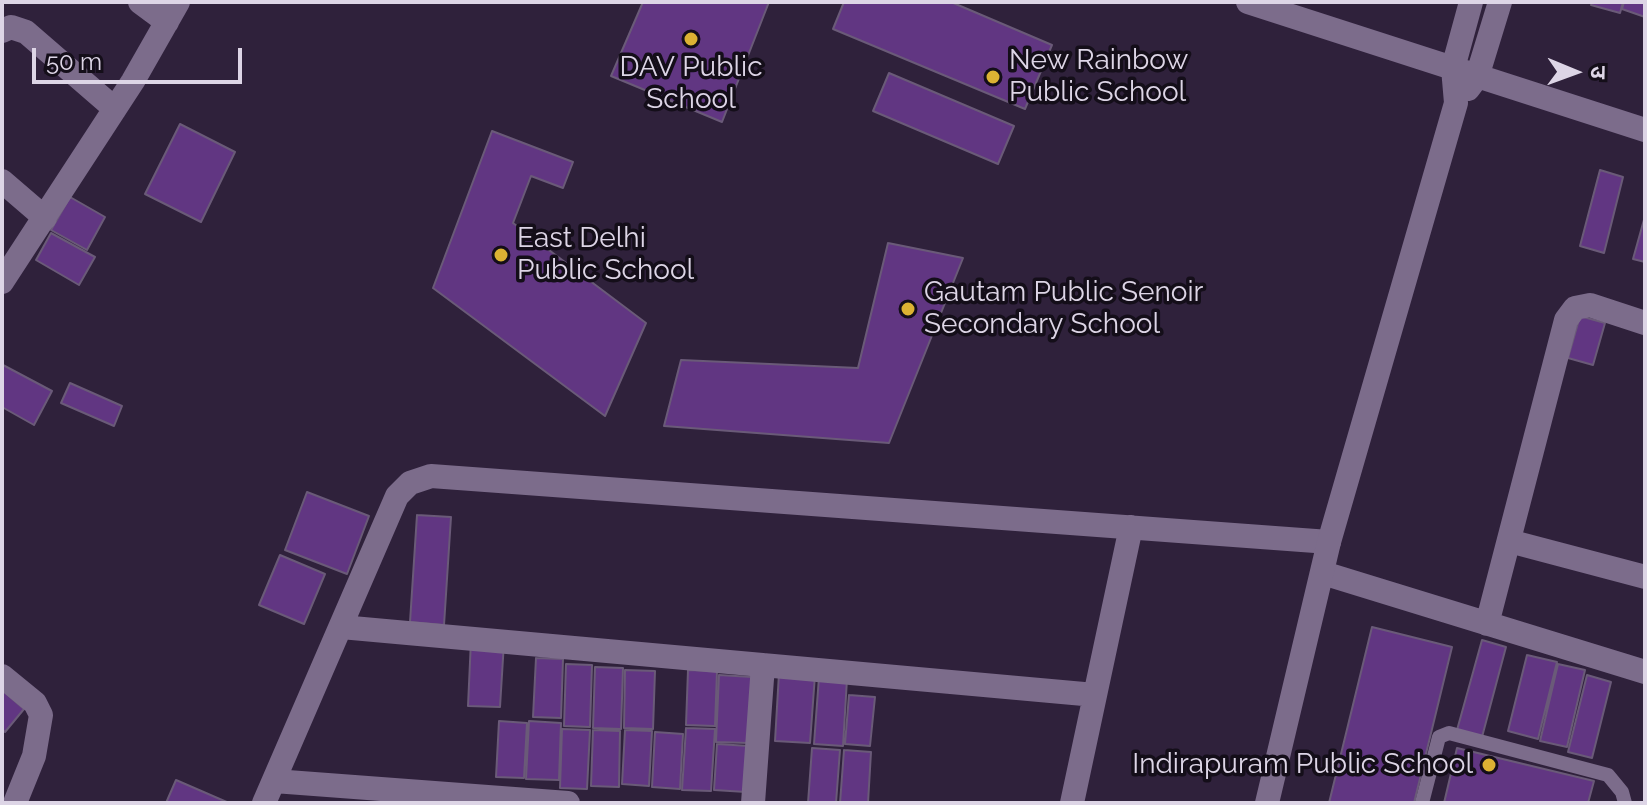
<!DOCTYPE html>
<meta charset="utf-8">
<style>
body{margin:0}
#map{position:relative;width:1647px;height:805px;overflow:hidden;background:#2f213b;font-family:Raleway,"Noto Sans Devanagari",sans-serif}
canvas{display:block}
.frame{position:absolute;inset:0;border:4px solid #ddd5e6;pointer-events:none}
.north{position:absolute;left:1535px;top:32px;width:80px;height:80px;-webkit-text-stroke:6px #140e19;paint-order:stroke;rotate:91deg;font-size:22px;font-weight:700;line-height:32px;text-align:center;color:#ddd5e6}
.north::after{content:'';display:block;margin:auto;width:28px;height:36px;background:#ddd5e6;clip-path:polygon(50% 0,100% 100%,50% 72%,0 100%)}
.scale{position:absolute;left:32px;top:48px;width:210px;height:36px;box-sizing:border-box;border:4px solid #ddd5e6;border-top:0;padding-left:10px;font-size:24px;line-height:28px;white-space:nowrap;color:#ddd5e6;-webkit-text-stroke:6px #140e19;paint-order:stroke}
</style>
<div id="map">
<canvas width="1647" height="805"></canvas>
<div class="frame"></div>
<div class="north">उ</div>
<div class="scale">50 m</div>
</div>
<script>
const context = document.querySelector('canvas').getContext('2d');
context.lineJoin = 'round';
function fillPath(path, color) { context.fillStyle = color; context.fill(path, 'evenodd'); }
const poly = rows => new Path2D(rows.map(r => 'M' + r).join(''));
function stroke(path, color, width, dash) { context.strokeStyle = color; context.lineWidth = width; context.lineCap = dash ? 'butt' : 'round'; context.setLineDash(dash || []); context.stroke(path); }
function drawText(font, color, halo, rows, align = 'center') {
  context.font = font + ' Raleway,sans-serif'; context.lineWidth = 7; context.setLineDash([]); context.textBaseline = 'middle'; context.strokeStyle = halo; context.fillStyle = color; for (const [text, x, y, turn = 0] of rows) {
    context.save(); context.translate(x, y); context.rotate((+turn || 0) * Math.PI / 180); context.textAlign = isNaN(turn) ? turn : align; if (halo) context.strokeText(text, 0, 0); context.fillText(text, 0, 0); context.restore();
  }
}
const building = poly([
 [643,2,769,2,722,122,611,76,643,2],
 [844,2,951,2,1052,45,1025,109,833,29,844,2],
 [1592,2,1623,2,1620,13,1591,5,1592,2],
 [1624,2,1645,2,1645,17,1622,9,1624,2],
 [889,73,1014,126,998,164,873,111,889,73],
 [180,124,235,152,201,222,145,194,180,124],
 [492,131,573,162,563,188,531,176,513,223,646,323,605,416,433,288,492,131],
 [1600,170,1623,177,1604,253,1580,246,1600,170],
 [70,197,105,217,87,250,51,230,70,197],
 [1645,216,1645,262,1633,259,1645,216],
 [51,233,95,257,79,285,36,260,51,233],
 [888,243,963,258,889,443,664,426,681,360,858,368,888,243],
 [1580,316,1605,323,1593,365,1568,358,1580,316],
 [3,365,52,391,34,425,2,407,3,365],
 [70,383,122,406,114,426,61,403,70,383],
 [307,492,369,516,347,574,285,550,307,492],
 [417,515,451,517,444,625,410,622,417,515],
 [280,555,325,574,304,624,259,605,280,555],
 [1372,627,1452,647,1414,803,1329,803,1372,627],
 [471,640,504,642,500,707,468,706,471,640],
 [1482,640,1506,647,1482,737,1457,730,1482,640],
 [1527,655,1557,662,1538,739,1508,731,1527,655],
 [536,658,563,659,561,718,533,717,536,658],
 [566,664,592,665,590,727,564,726,566,664],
 [1558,664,1585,670,1567,747,1540,741,1558,664],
 [595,667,623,668,621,729,593,728,595,667],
 [625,670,655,671,653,729,624,728,625,670],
 [688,670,717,671,715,726,686,725,688,670],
 [779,673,815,675,810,743,775,741,779,673],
 [719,675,752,677,749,743,716,742,719,675],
 [1587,675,1611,682,1592,758,1568,752,1587,675],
 [819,677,847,679,843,746,814,744,819,677],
 [2,690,24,709,5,732,2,729,2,690],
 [849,695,875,697,870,746,845,744,849,695],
 [499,721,527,723,524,778,496,777,499,721],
 [529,721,561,723,559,780,526,779,529,721],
 [686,728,715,729,711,791,682,790,686,728],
 [562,729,590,730,587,789,560,788,562,729],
 [593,730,620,731,619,787,591,786,593,730],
 [625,730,652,731,649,786,622,784,625,730],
 [655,732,683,734,680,789,652,787,655,732],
 [717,744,749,746,746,792,714,790,717,744],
 [812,748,840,750,836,803,808,803,812,748],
 [1457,748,1594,781,1588,803,1444,803,1457,748],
 [844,750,871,752,868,803,840,803,844,750],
 [176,780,229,803,166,803,176,780]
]);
const service = poly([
 [1422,803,1439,737,1449,733,1608,775,1622,792,1625,803]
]);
const minor = poly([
 [140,2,167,22],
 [2,31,11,27,26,32,115,109],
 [2,181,45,218],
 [2,282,133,81,178,2],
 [1509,541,1645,577],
 [1323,573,1645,672],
 [1487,624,1566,320,1575,308,1590,305,1645,323],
 [341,627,1095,695],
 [2,676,35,703,41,715,34,756,15,803],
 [274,781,568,803],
 [264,803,397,496,410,483,431,476,1329,542],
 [753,803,763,665],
 [1072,803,1131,527]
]);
const tertiary = poly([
 [1248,2,1645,130],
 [1468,89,1477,77,1500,2],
 [1267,803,1329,542,1456,103,1453,68,1471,2]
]);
const markers = [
 [691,39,8,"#dcb233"],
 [993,77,8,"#dcb233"],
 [501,255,8,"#dcb233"],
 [908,309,8,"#dcb233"],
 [1489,765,8,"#dcb233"]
];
const poiNames = [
 ["New Rainbow",1009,61],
 ["Public School",1009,93],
 ["DAV Public",691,68,"center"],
 ["School",691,100,"center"],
 ["East Delhi",517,239],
 ["Public School",517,271],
 ["Gautam Public Senoir",924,293],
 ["Secondary School",924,325],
 ["Indirapuram Public School",1473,765,"right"]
];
fillPath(building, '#613682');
stroke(building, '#6a5a78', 2);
stroke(service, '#7c6c8b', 14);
stroke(minor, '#7c6c8b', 24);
stroke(tertiary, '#7c6c8b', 24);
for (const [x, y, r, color] of markers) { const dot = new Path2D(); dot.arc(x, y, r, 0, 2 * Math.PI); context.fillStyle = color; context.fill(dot); stroke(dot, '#140e19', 3); }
drawText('28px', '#ddd5e6', '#140e19', poiNames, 'left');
</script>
